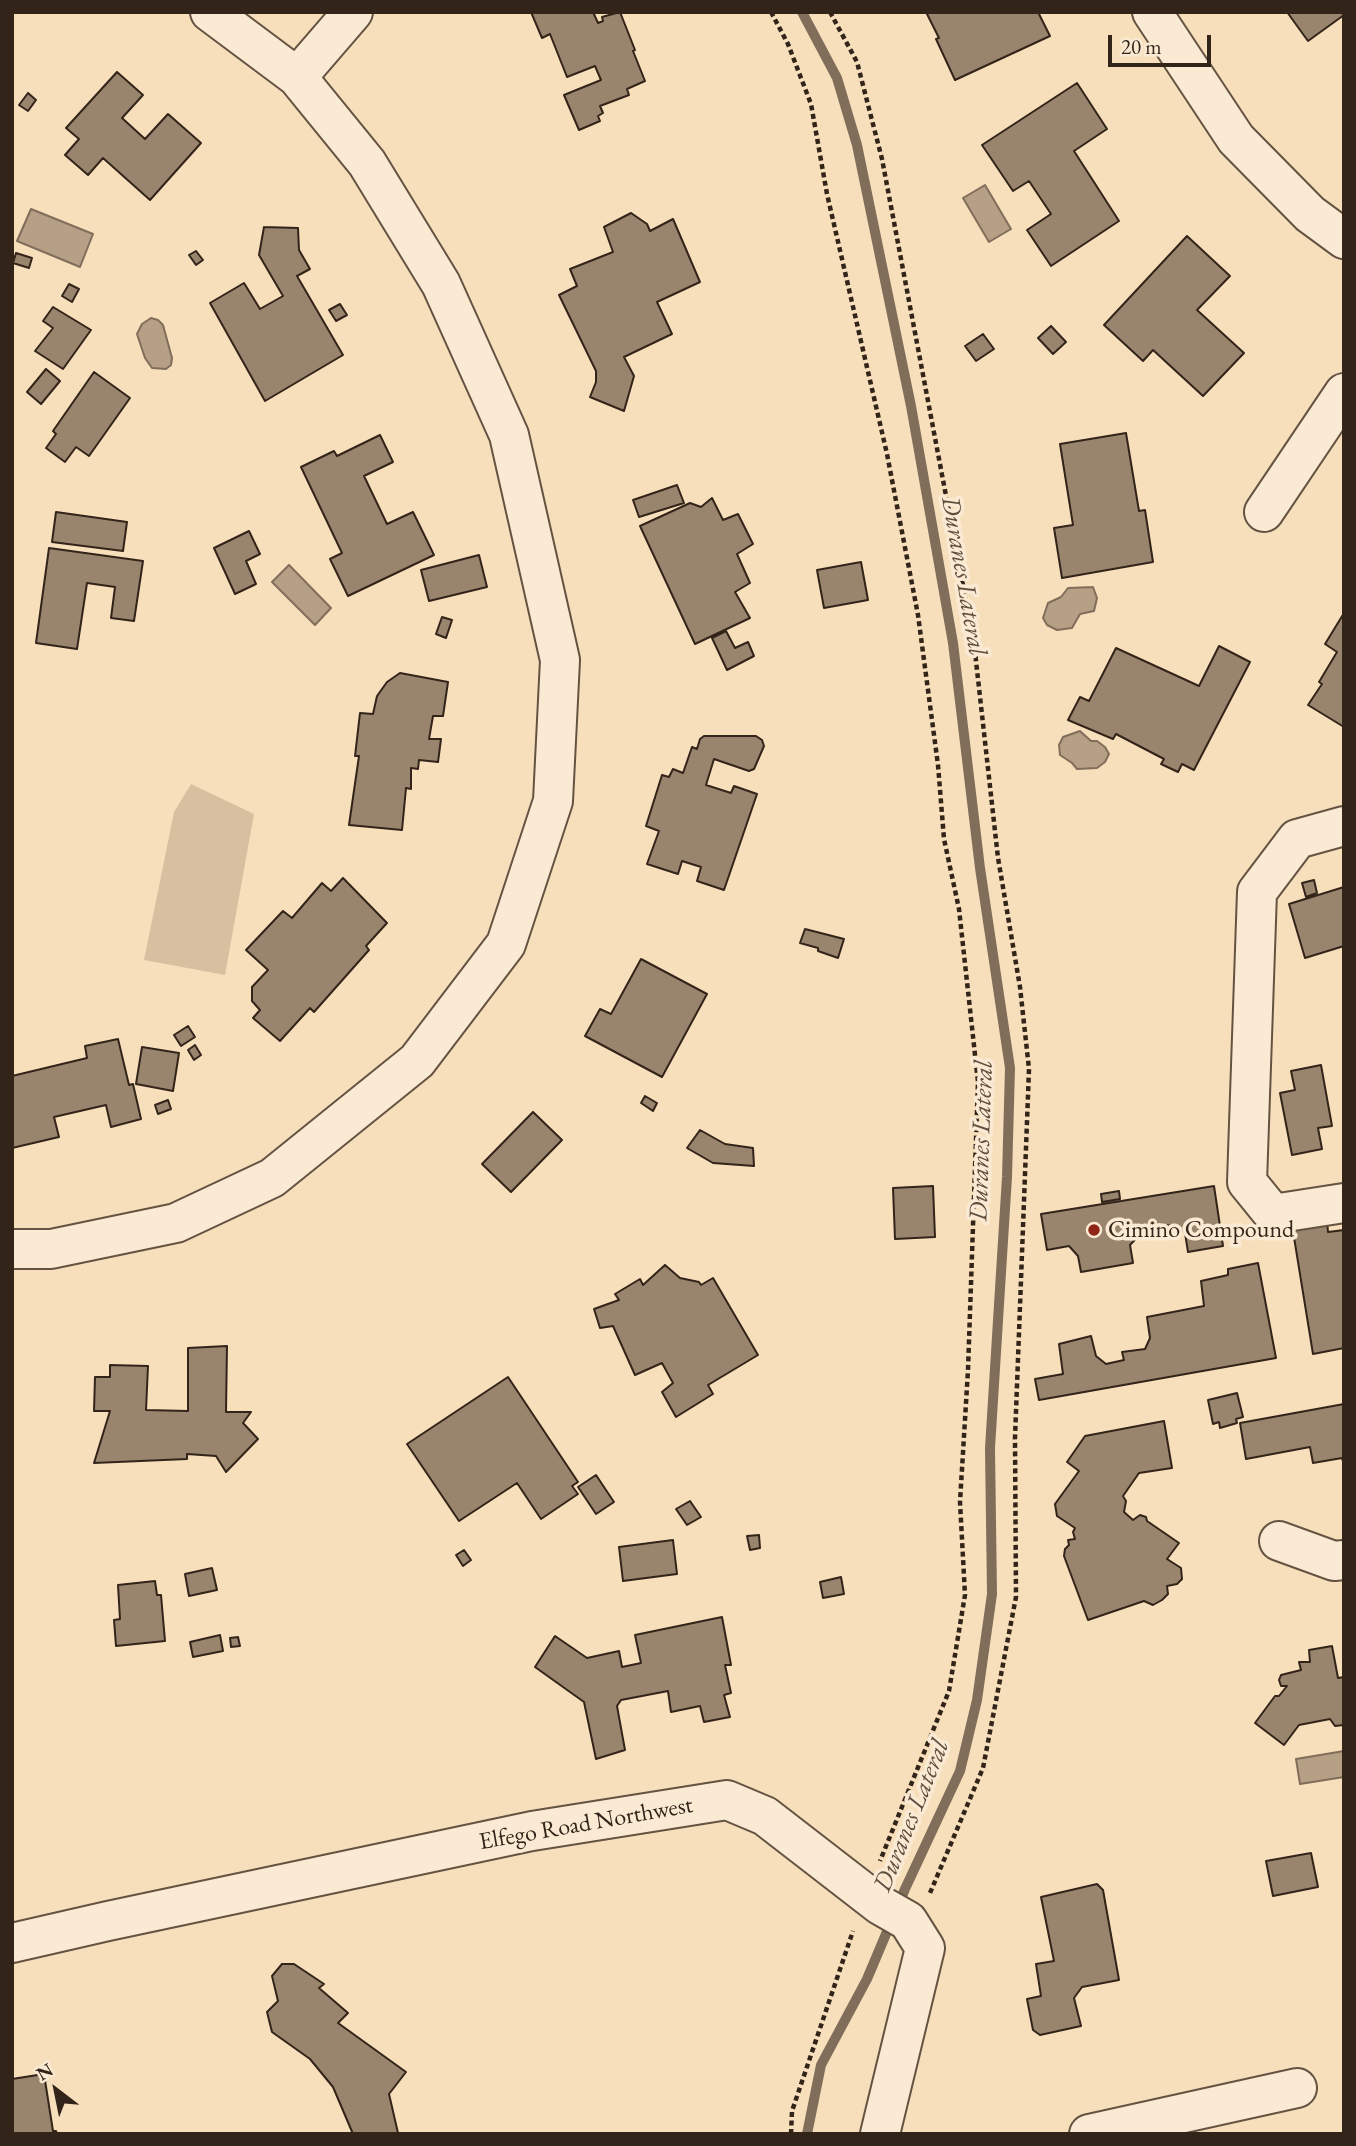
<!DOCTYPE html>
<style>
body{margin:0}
#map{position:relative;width:1356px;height:2146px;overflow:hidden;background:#f8dfbc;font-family:"EB Garamond",serif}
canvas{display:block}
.frame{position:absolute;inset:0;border:14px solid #332419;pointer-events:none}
.north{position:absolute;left:21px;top:2055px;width:70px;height:70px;-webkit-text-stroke:5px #faead3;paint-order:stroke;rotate:328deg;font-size:19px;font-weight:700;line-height:28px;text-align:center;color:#332419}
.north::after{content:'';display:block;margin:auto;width:24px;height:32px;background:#332419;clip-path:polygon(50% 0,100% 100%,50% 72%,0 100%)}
.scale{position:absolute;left:1108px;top:35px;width:103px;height:32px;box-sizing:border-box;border:4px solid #332419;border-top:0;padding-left:9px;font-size:21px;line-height:24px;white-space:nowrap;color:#332419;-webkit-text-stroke:5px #faead3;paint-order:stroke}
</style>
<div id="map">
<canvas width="1356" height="2146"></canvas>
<div class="frame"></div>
<div class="north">N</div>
<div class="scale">20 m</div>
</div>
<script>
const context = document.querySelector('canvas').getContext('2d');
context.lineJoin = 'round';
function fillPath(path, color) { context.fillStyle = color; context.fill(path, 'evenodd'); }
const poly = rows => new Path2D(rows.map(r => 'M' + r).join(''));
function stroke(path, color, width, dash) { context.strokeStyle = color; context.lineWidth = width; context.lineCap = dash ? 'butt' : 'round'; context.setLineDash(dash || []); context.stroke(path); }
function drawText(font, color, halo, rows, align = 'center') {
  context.font = font + ' "EB Garamond",serif'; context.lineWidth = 7; context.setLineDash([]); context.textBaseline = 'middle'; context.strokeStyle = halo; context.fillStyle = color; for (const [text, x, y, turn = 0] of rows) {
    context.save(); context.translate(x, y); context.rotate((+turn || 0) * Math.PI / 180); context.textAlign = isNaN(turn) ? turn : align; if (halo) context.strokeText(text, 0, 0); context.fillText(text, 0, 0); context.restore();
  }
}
const green = poly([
 [191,784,254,814,225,975,144,960,174,812]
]);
const water = poly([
 [985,185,1011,229,989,242,963,198,985,185],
 [31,209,93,234,80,267,17,241,31,209],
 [151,318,158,320,163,325,172,358,171,365,166,369,152,368,145,358,137,334,142,324,151,318],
 [289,565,331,608,315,625,272,582,289,565],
 [1093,587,1097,598,1094,611,1080,614,1072,628,1057,630,1047,625,1043,618,1048,603,1061,597,1068,588,1093,587],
 [1080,731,1091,741,1097,741,1105,747,1109,754,1105,762,1097,768,1077,769,1072,763,1060,755,1059,745,1063,737,1080,731],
 [1344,1751,1344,1777,1300,1784,1296,1759,1344,1751]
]);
const stream = poly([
 [802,12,837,78,857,145,911,406,953,643,980,868,1010,1068,1007,1177,990,1448,992,1594,977,1700,960,1771,905,1889,867,1979,821,2065,807,2134]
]);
const building = poly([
 [531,12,593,12,598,23,603,21,602,17,620,12,635,50,633,51,645,81,627,89,629,95,600,106,603,113,598,116,600,121,579,130,564,95,601,80,595,66,567,77,550,34,542,38,531,12],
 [926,12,1038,12,1050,36,955,80,936,39,939,38,926,12],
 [1287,12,1344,12,1344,15,1308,41,1287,12],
 [117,72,143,95,122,118,145,139,168,114,201,143,150,200,103,158,88,175,65,155,79,139,66,128,117,72],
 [1077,83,1107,129,1074,151,1119,221,1051,266,1027,230,1051,214,1029,181,1013,191,982,145,1077,83],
 [28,93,36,100,28,111,19,105,28,93],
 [631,213,647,224,650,231,673,219,700,282,657,302,672,334,624,357,634,376,624,411,590,397,596,382,596,371,559,295,577,286,570,269,613,252,604,227,631,213],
 [264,227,298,228,299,250,310,269,297,276,343,355,265,401,210,303,244,283,260,309,283,296,259,255,264,227],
 [1187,236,1230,276,1197,310,1244,353,1203,396,1153,350,1143,361,1104,325,1187,236],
 [196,251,203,260,196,265,189,255,196,251],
 [16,253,32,258,29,268,13,263,16,253],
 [69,284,79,289,72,302,62,296,69,284],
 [340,304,347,315,336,321,329,310,340,304],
 [53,307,91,330,63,369,35,351,53,328,43,321,53,307],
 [1051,326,1066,342,1053,354,1038,338,1051,326],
 [983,334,994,349,976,361,965,346,983,334],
 [46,369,60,381,41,404,27,392,46,369],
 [94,372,130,398,89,456,76,447,65,462,46,448,56,434,53,431,94,372],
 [1126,433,1139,511,1145,510,1153,562,1062,578,1054,528,1073,525,1060,444,1126,433],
 [380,435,393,462,364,476,387,524,413,512,434,555,348,596,330,559,342,553,301,467,334,451,337,456,380,435],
 [677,485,684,503,639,517,633,500,677,485],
 [712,498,723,520,738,514,753,544,737,554,750,583,735,592,750,618,695,644,640,526,690,503,701,507,712,498],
 [56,512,127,522,123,551,52,542,56,512],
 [249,531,260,554,246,561,256,584,235,594,214,548,249,531],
 [49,548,143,561,134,621,111,618,115,587,87,583,77,649,36,643,49,548],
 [479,555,487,587,429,601,421,570,479,555],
 [861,562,868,600,824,608,817,570,861,562],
 [1344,613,1344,727,1308,705,1322,684,1319,682,1337,652,1325,644,1344,613],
 [442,617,452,620,446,638,436,634,442,617],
 [726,631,735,648,748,642,754,656,727,670,712,638,726,631],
 [1219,646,1250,662,1194,770,1182,764,1178,772,1161,764,1164,759,1116,734,1113,739,1068,720,1080,697,1089,701,1116,648,1199,686,1219,646],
 [400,673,448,682,443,716,433,716,429,739,441,739,438,762,419,760,418,769,411,768,411,789,406,788,402,830,349,825,359,756,355,756,360,713,373,714,377,696,387,682,400,673],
 [704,736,756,736,762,740,764,746,754,769,749,771,714,759,706,785,731,793,734,786,757,794,724,890,697,881,701,867,682,861,678,874,647,864,659,831,646,826,662,775,669,777,673,769,683,773,692,747,697,749,700,739,704,736],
 [343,878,387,923,366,946,369,950,314,1012,310,1008,280,1041,253,1018,260,1010,252,1001,252,987,268,970,246,950,283,911,292,918,322,883,331,891,343,878],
 [1314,880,1317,893,1306,897,1302,883,1314,880],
 [1344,887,1344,946,1305,958,1289,904,1344,887],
 [805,929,844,939,838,958,818,951,818,948,800,943,805,929],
 [641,959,707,994,662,1077,585,1036,600,1009,611,1014,641,959],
 [188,1026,195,1037,181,1046,174,1035,188,1026],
 [118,1039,129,1085,133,1084,141,1119,111,1127,106,1105,54,1117,59,1137,12,1148,12,1076,87,1058,85,1046,118,1039],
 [195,1045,201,1055,194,1060,188,1050,195,1045],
 [142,1047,179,1053,173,1091,136,1084,142,1047],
 [1321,1065,1332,1126,1318,1128,1322,1149,1292,1155,1280,1093,1295,1090,1291,1071,1321,1065],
 [645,1096,657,1103,653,1111,641,1103,645,1096],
 [168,1100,171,1109,158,1114,155,1105,168,1100],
 [533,1112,562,1140,511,1192,482,1164,533,1112],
 [700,1130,725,1144,753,1148,754,1166,713,1163,687,1148,700,1130],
 [933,1186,935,1237,895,1239,893,1188,933,1186],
 [1214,1186,1223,1246,1188,1252,1185,1233,1174,1225,1147,1227,1130,1245,1133,1263,1081,1272,1078,1256,1069,1246,1047,1250,1041,1214,1214,1186],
 [1119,1191,1120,1199,1102,1202,1101,1194,1119,1191],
 [1327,1220,1328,1232,1344,1230,1344,1348,1313,1354,1292,1225,1327,1220],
 [1258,1263,1276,1358,1039,1400,1035,1379,1063,1374,1059,1344,1091,1336,1096,1356,1106,1364,1124,1360,1122,1352,1145,1349,1150,1338,1147,1317,1204,1306,1201,1281,1228,1275,1228,1269,1258,1263],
 [665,1265,680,1278,699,1282,701,1285,713,1278,758,1355,708,1385,713,1394,676,1417,662,1392,673,1383,662,1363,635,1375,613,1326,600,1328,594,1309,619,1300,615,1294,640,1279,643,1285,665,1265],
 [227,1346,226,1412,251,1412,243,1423,258,1439,226,1472,216,1456,187,1454,187,1459,94,1463,110,1411,94,1411,95,1377,110,1377,110,1365,148,1366,146,1410,188,1411,188,1348,227,1346],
 [508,1377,578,1482,572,1486,578,1494,541,1519,517,1483,459,1521,407,1444,508,1377],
 [1237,1393,1243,1417,1236,1419,1237,1423,1220,1428,1219,1422,1213,1424,1208,1400,1237,1393],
 [1344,1404,1344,1465,1342,1458,1313,1463,1310,1447,1246,1459,1240,1423,1344,1404],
 [1164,1421,1172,1468,1139,1473,1123,1496,1126,1501,1124,1512,1133,1520,1140,1515,1146,1517,1147,1521,1179,1543,1167,1559,1181,1568,1182,1579,1177,1584,1167,1586,1168,1594,1162,1600,1153,1605,1144,1601,1088,1620,1064,1556,1065,1549,1069,1545,1068,1540,1075,1539,1073,1532,1075,1528,1057,1516,1055,1504,1079,1471,1067,1462,1085,1436,1164,1421],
 [596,1475,614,1502,596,1514,578,1487,596,1475],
 [690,1501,701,1517,687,1525,676,1509,690,1501],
 [759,1535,760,1548,750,1550,747,1536,759,1535],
 [673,1540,677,1574,623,1581,619,1547,673,1540],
 [464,1550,471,1560,463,1566,456,1555,464,1550],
 [212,1568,217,1590,189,1596,185,1574,212,1568],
 [841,1577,844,1594,823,1598,820,1582,841,1577],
 [155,1581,157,1595,161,1595,165,1641,116,1646,114,1620,120,1619,118,1585,155,1581],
 [722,1617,731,1665,725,1665,731,1693,724,1695,730,1717,704,1722,700,1706,671,1712,668,1691,621,1700,617,1706,625,1750,596,1759,584,1702,535,1667,555,1636,587,1658,619,1651,622,1667,641,1663,635,1635,722,1617],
 [220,1635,223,1651,193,1657,190,1642,220,1635],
 [238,1637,240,1646,231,1647,230,1638,238,1637],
 [1332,1646,1338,1678,1344,1677,1344,1725,1335,1726,1330,1719,1299,1725,1284,1745,1255,1723,1275,1696,1279,1696,1287,1686,1281,1686,1279,1680,1281,1675,1301,1670,1299,1662,1310,1662,1309,1650,1332,1646],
 [1311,1853,1318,1887,1273,1896,1266,1861,1311,1853],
 [1097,1884,1103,1890,1119,1980,1082,1987,1074,1998,1081,2026,1040,2035,1033,2030,1027,1999,1041,1996,1036,1964,1054,1961,1041,1897,1097,1884],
 [282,1964,294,1964,324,1984,319,1988,348,2013,338,2023,406,2072,389,2094,398,2133,353,2134,333,2087,310,2059,272,2032,267,2012,278,2001,272,1976,282,1964],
 [44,2074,53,2131,56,2131,57,2134,12,2134,12,2079,44,2074]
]);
const path = poly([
 [771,12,788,44,811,104,827,194,887,454,918,615,938,765,944,839,959,909,978,1082,968,1370,960,1502,965,1595,949,1691,880,1861],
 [830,12,857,62,882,159,974,643,998,858,1020,987,1029,1069,1015,1438,1016,1597,983,1768,930,1893],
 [791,2134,792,2111,853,1931]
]);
const minor = poly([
 [1152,12,1236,139,1310,214,1344,239],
 [297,77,353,12],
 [1264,512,1344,393],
 [1344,826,1297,839,1257,892,1247,1182,1273,1214,1344,1203],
 [12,1249,51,1249,176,1223,272,1178,417,1061,506,944,553,801,560,660,509,435,441,284,367,163,297,77,210,12],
 [1279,1541,1334,1561,1344,1560],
 [12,1943,108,1921,532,1831,727,1800,765,1816,880,1905,908,1921,925,1948,880,2134],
 [1089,2134,1297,2088]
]);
const markers = [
 [1094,1230,7,"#8f2418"]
];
const poiNames = [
 ["Cimino Compound",1108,1230]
];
const streetNames = [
 ["Elfego Road Northwest",586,1824,-10]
];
const waterNames = [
 ["Duranes Lateral",963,576,80],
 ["Duranes Lateral",982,1141,-88],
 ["Duranes Lateral",912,1816,-68]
];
fillPath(green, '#d7bfa0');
fillPath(water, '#b59f85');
stroke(water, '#816e5a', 2);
stroke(stream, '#816e5a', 10);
fillPath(building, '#99856e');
stroke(building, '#332419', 2);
stroke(minor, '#645342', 42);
stroke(path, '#332419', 4.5, [5, 3.5]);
stroke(minor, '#faead3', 38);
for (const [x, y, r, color] of markers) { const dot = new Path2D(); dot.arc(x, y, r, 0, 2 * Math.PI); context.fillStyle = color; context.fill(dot); stroke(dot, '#faead3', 2.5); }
drawText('24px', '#332419', '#faead3', poiNames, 'left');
drawText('24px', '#332419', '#faead3', streetNames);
drawText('italic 26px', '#604f3f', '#faead3', waterNames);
</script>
